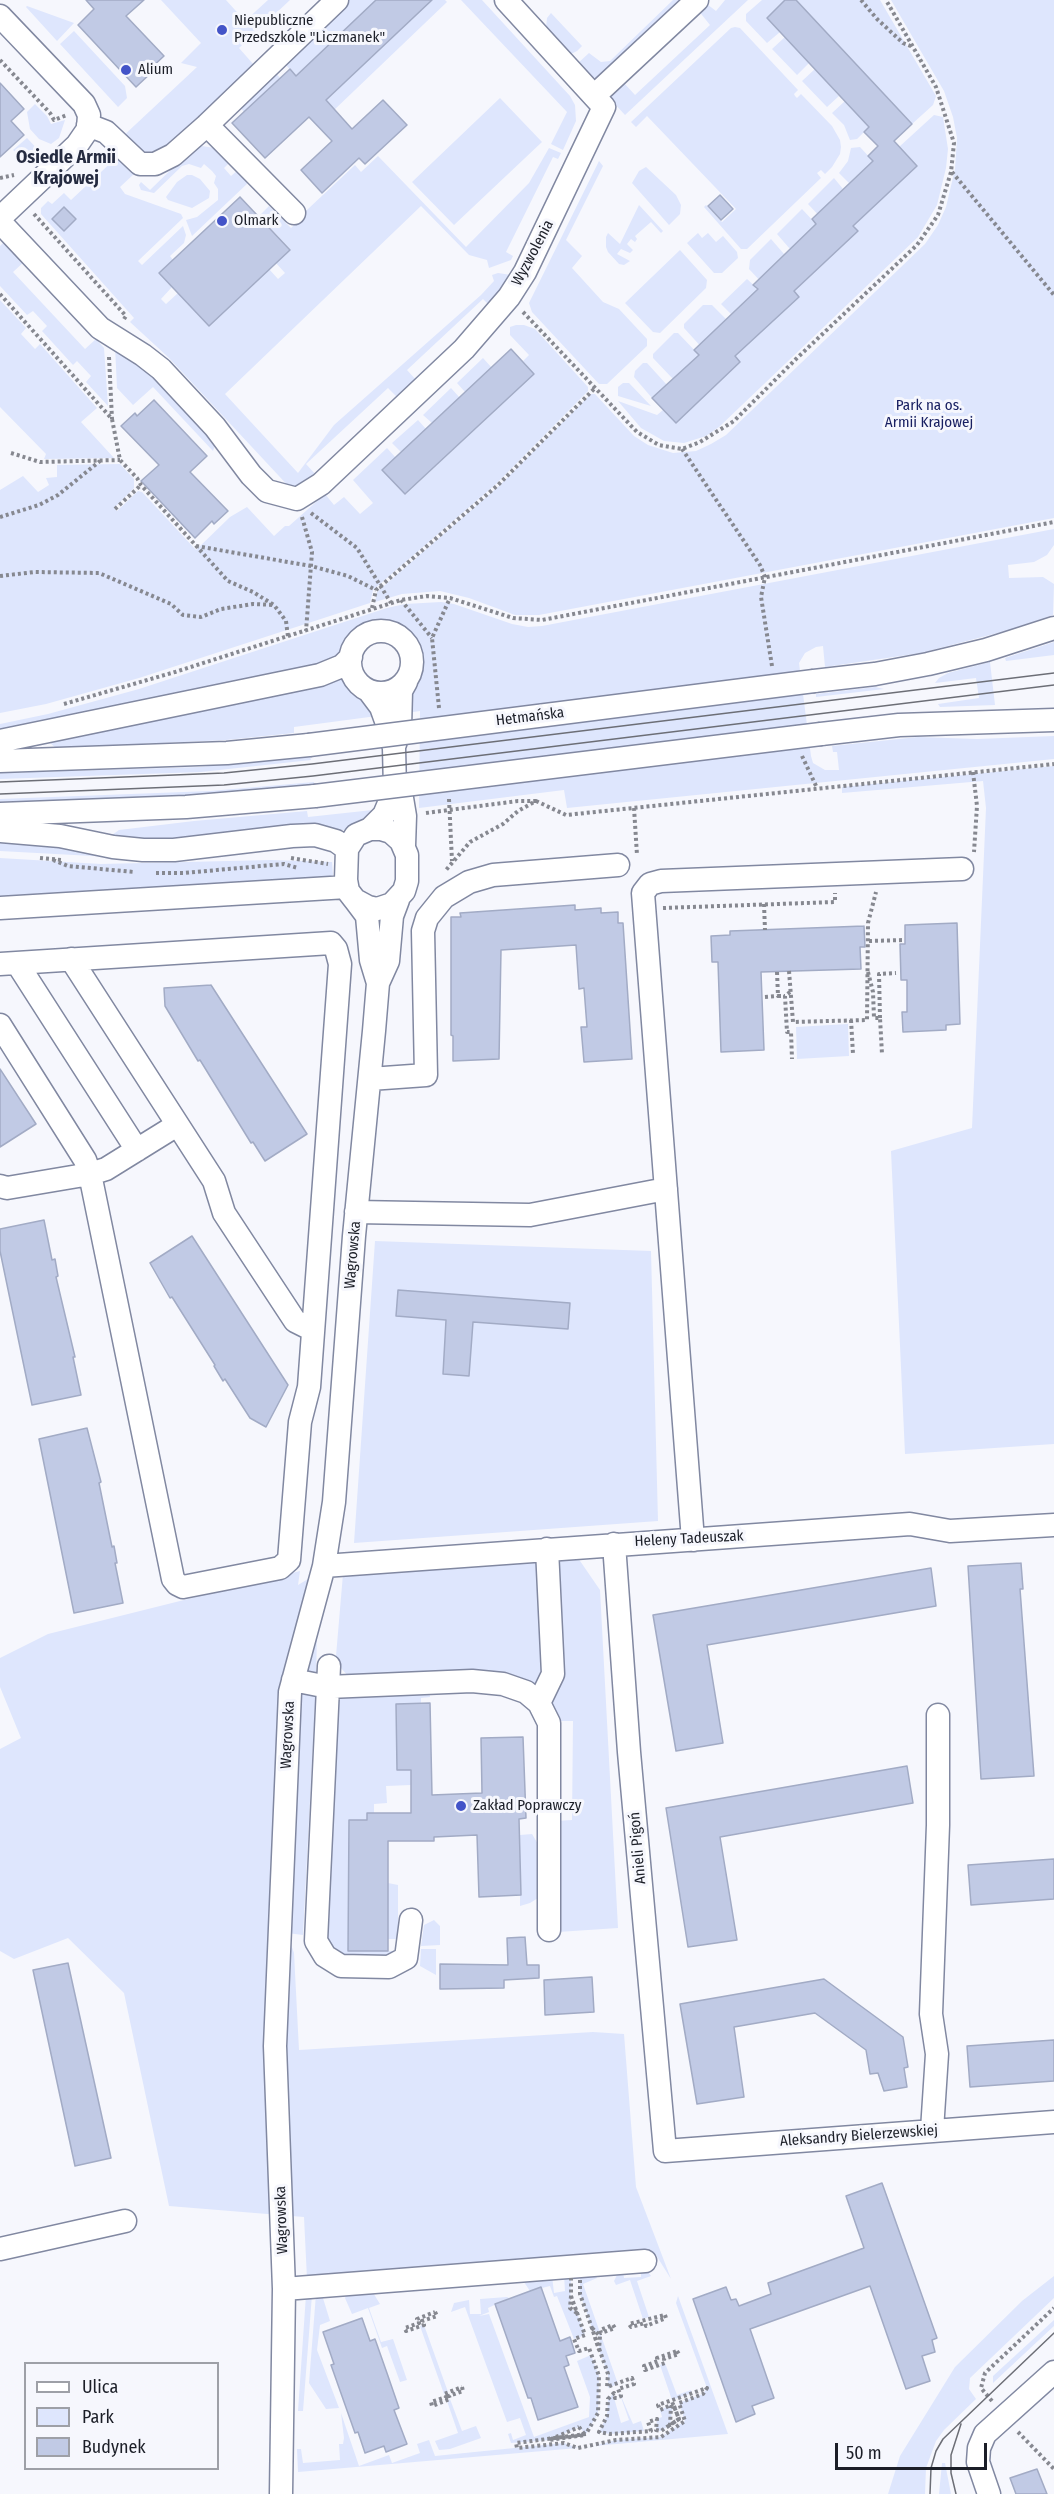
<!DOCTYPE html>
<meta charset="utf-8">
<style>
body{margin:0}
#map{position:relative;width:1054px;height:2494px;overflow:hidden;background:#f6f7fd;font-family:"Fira Sans Condensed",sans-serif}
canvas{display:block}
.legend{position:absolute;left:24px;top:2362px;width:195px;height:108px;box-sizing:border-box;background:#f6f7fd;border:2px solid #9ea0a7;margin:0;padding:8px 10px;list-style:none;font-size:18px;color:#1b1e27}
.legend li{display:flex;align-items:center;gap:12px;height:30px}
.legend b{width:30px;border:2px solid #9ea0a7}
.scale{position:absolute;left:835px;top:2443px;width:152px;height:27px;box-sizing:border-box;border:3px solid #1b1e27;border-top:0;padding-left:8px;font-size:18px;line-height:21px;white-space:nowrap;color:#1b1e27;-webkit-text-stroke:4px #f6f7fd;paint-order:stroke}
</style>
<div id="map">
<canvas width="1054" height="2494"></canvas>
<ul class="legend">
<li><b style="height:8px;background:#fff"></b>Ulica</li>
<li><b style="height:16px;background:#dee6fd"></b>Park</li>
<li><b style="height:16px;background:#c1cae5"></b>Budynek</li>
</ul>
<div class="scale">50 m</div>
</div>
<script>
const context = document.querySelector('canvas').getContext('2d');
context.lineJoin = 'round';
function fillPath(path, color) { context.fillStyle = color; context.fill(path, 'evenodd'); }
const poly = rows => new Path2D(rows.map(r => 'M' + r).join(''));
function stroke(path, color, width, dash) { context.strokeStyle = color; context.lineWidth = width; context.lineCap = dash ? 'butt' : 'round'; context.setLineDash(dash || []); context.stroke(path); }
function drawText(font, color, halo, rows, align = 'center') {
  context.font = font + ' "Fira Sans Condensed",sans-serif'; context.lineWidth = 6; context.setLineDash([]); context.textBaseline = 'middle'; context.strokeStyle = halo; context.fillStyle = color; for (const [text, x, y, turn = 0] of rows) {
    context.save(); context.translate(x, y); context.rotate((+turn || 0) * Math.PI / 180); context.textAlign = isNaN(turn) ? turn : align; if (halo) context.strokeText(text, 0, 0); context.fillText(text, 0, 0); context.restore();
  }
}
const green = poly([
 [161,0,226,0,245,21,268,0,290,0,239,48,254,65,172,148,145,156,120,139,197,67,181,63,201,43],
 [347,0,376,0,296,76,282,61],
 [427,0,445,0,447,2,332,112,323,103,429,3],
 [461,0,482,0,570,96,575,105,576,121,563,150,551,144,567,112],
 [673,0,688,0,601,79,591,77,577,64,589,53,601,62,610,61],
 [725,0,748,0,625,115,612,101,611,91,624,83,635,95,710,25,698,10,703,1,716,11],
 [762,0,785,0,767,18,780,32,767,43,746,21,746,14],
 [796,0,880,0,936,96,933,105,912,124],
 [891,0,1054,0,1054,518,539,615,515,615,469,598,440,591,402,594,375,602,377,592,499,486,591,394,595,394,634,436,648,445,673,453,696,451,711,444,726,435,925,244,938,225,946,207,955,169,957,138,953,117,944,91],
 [27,6,74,23,57,41,26,7],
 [551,13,582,46,577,51,569,55,546,28,547,18],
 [735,27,740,28,798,90,794,94,795,96,797,98,801,94,832,126,840,140,841,147,840,154,832,167,825,174,821,170,817,173,821,178,747,249,741,249,704,207,706,205,722,222,736,209,647,116,636,127,631,122,731,28],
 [74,31,125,86,127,98,118,107,60,44],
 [785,37,809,63,797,75,772,49],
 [815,69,839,96,827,107,802,81],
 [275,72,280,78,244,112,239,106],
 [500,98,542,142,454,225,412,182],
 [845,101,869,127,857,139,850,140,844,125,832,113],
 [35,104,47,116,51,124,65,120,59,138,51,144,39,139,30,129,27,112],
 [934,115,943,117,948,149,946,168,937,205,918,237,719,427,706,436,684,443,664,441,641,428,618,401,657,415,663,410,676,422,740,362,735,356,799,297,794,291,858,231,853,226,917,166,899,147],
 [27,138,42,154,31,165,13,150],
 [202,146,214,148,230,162,224,168,231,176,238,170,249,182,192,236,186,220,197,217,218,200,218,189,214,183,216,176,212,171,204,164,201,168,189,164,182,166,154,193,141,190,139,185,141,182,150,190,190,151],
 [860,147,873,161,849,183,839,173,848,161,851,148],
 [549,148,561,153,558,159,553,157,506,252,513,256,511,260,489,268,487,260,469,255,421,206,225,394,298,473,334,425,481,295,494,281,492,275,498,273,511,275,491,307,483,299,407,370,417,381,399,399,388,388,306,464,317,476,292,490,168,357,130,322,134,318,41,214,41,208,48,201,52,204,64,193,71,200,117,157,134,174,120,187,125,194,181,214,183,218,138,261,142,265,183,226,186,235,184,243,170,256,173,260,159,273,172,287,161,299,166,304,178,293,209,326,269,269,278,279,285,273,276,263,290,249,259,216,269,206,291,228,294,225,293,223,355,165,361,172,378,156,466,247,529,183],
 [599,161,603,166,566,240,582,256,572,268,603,302,619,309,647,339,647,346,607,384,599,384,532,312,529,303],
 [646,167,676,195,681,205,680,214,669,225,632,183,639,171],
 [187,175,192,175,200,179,210,191,209,198,192,208,168,200,166,197,177,182],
 [834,178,843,189,829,202,834,207,822,219,808,204],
 [639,205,663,231,661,233,651,222,635,236,637,239,635,242,631,239,627,244,633,250,630,253,621,249,617,254,630,261,624,265,619,264,608,252,606,247,606,237,608,233,620,244],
 [802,209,816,224,790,249,777,234],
 [698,233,702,238,708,233,716,242,723,236,737,252,738,258,722,273,714,273,687,243],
 [771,239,784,254,771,267,775,273,763,284,749,269,750,260],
 [4,242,25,261,13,272,85,349,96,339,104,348,108,406,86,382,91,376,77,361,73,365,42,331,47,326,33,311,27,315,0,286,0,246],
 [680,250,707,280,706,288,660,333,653,332,625,303],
 [747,279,758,289,731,314,721,304],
 [0,300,26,328,21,334,35,349,40,344,97,408,81,422,114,458,44,459,46,454,0,407],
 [703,305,712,305,726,319,712,333,704,350,684,328,684,324],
 [516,325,524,325,535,329,588,387,588,391,496,484,373,590,370,603,139,678,46,704,0,713,0,490,23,476,38,492,49,485,46,478,57,477,57,465,120,464,134,479,134,488,114,508,117,511,138,491,142,492,196,550,230,517,247,507,274,536,285,526,289,526,325,494,334,505,344,497,360,514,373,503,353,480,387,448,396,458,383,470,406,494,534,374,523,361,529,355,510,335,510,327],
 [674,333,678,333,699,355,673,379,653,358,653,354],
 [115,346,153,370,215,445,213,451,153,387,133,405,117,388],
 [483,358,492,368,465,392,457,383],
 [643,363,647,363,667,385,652,398,634,377,635,371],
 [623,383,629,383,651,406,618,396,618,387],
 [451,388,460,398,432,423,423,415],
 [418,420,426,429,401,452,392,443],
 [1054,529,1054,545,1047,555,1034,562,1008,565,1009,578,1043,577,1054,584,1053,615,1009,630,921,653,825,667,823,646,816,647,805,653,799,663,811,756,813,763,825,770,839,770,837,752,833,752,832,746,918,737,977,739,1054,736,1054,759,567,808,564,790,419,808,420,711,406,713,419,669,418,652,398,631,374,628,357,638,339,662,0,732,0,724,48,714,139,689,387,608,405,604,441,602,454,604,512,624,528,627,542,626],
 [1054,642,1054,655,1006,661,1005,658],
 [990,662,995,705,940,707,938,704,979,698,976,678,935,683,939,678,948,673],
 [345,677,361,693,377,716,294,727,294,733,226,740,56,748,50,743,50,741],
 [875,687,884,689,816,697,816,694],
 [310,756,311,760,201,772,0,779,0,773,199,767],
 [1054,766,1054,1444,905,1454,891,1151,972,1128,986,808,983,781,842,793,842,787],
 [314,782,314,785,253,792,164,797,0,802,0,799,210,791],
 [382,809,352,831,332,829,190,841,113,837,112,835,119,830,194,821,307,811,308,817],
 [0,840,52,844,111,857,0,851],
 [0,858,101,864,271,860,332,862,333,875,324,879,0,901],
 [848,1024,849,1056,797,1059,796,1027],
 [375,1241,651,1251,658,1521,354,1543],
 [578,1558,600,1590,618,1928,558,1932,556,1821,572,1820,573,1721,557,1721,548,1698,348,1676,340,1667,336,1656,343,1574],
 [300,1571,298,1585,318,1573,316,1685,303,1935,287,1933,294,1953,299,2050,593,2032,624,2034,636,2187,671,2279,656,2255,609,2254,607,2252,584,2254,581,2258,307,2279,304,2217,169,2206,124,1993,68,1938,14,1959,0,1951,0,1749,21,1738,0,1687,0,1658,48,1634],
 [429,1687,430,1697,421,1698,421,1703,396,1704,397,1770,411,1770,411,1785,386,1786,387,1803,374,1804,374,1813,367,1820,349,1820,349,1951,398,1951,394,1957,351,1960,326,1947,337,1702,342,1696],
 [532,1834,541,1849,538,1898,530,1903,520,1906,520,1835],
 [388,1883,398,1885,398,1939,388,1939],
 [434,1920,440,1926,440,1945,421,1946,424,1925],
 [421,1949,436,1949,436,1975,420,1966],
 [641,2269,647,2270,651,2276,637,2281,649,2317,643,2319,630,2280,616,2285,614,2281,618,2273,623,2271,624,2278,641,2277],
 [580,2274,595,2275,597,2278,583,2284,618,2384,608,2388,608,2374,599,2350,600,2336,592,2328,580,2294],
 [564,2275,571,2275,570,2308,577,2313,585,2335,574,2339,557,2296,554,2297,550,2286,530,2291,524,2282,518,2279,552,2276,554,2293,565,2291],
 [1054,2276,1054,2298,970,2378,969,2389,976,2399,944,2430,936,2441,926,2468,925,2494,888,2494,900,2456,955,2367,1022,2301],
 [372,2291,380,2304,369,2308,381,2342,393,2339,407,2380,400,2382,387,2346,382,2348,368,2308,352,2314,345,2298,347,2294],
 [316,2294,323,2298,330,2321,320,2325,317,2350,339,2408,326,2409,309,2383],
 [306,2295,312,2295,303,2411,298,2411],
 [678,2296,728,2434,594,2446,616,2440,661,2437,685,2421,679,2403,703,2394,707,2388,676,2303],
 [507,2297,509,2298,488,2308,489,2312,479,2316,489,2314,534,2437,589,2417,590,2397,577,2361,591,2355,599,2376,598,2413,586,2434,579,2427,549,2440,511,2443,508,2434,511,2433,513,2440,526,2435,520,2418,507,2422,465,2307,451,2312,454,2303,469,2300,470,2314,481,2314,480,2299],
 [1054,2320,1054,2326,993,2383,993,2376],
 [424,2325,448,2392,444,2394,420,2326],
 [665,2363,677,2395,691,2390,692,2393,672,2400,660,2365],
 [618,2389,633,2424,641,2421,644,2431,610,2434,599,2432,607,2416,608,2399,613,2394,621,2423,629,2420],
 [450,2399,462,2431,476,2426,481,2438,450,2449,439,2450,435,2441,458,2433,447,2401],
 [673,2404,670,2425,661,2431,656,2430,657,2419,662,2417,660,2410],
 [341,2413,359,2466,389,2455,392,2463,420,2453,417,2444,429,2440,435,2456,564,2443,578,2448,298,2472,297,2449,301,2449,303,2463,340,2460,339,2444,343,2444,344,2438],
 [942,2463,945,2463,951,2494,939,2494]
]);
const building = poly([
 [86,0,144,0,126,16,164,56,150,69,152,72,136,87,78,25,94,9,86,0],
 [376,0,432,0,326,100,352,129,383,100,407,125,365,164,359,158,322,193,301,170,332,141,309,117,265,158,232,123,290,69,296,76,376,0],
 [785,0,796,0,912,124,894,141,917,166,853,226,858,231,794,291,799,297,735,356,740,362,676,423,652,398,699,355,694,350,758,289,753,285,816,224,812,219,873,161,868,156,878,146,864,132,869,127,767,18,785,0],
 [0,83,24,109,11,121,24,135,0,157,0,83],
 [720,195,733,209,721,220,708,206,720,195],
 [240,197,290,250,209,326,159,273,240,197],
 [64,207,76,219,64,231,52,219,64,207],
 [511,349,534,374,405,494,382,470,511,349],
 [154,400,207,456,190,472,228,511,214,524,212,521,195,538,141,481,159,465,121,426,135,413,137,416,154,400],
 [575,905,575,910,601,908,601,913,618,912,618,923,623,923,632,1059,584,1062,581,1027,587,1027,584,988,579,989,576,945,501,950,499,1059,453,1061,453,1036,451,1035,451,917,461,917,460,913,575,905],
 [957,923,960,1024,946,1025,946,1030,903,1032,902,1012,907,1012,907,980,901,980,900,944,905,944,905,925,957,923],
 [864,926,865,947,860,947,861,969,761,972,764,1050,721,1052,718,962,712,962,711,936,730,935,730,931,864,926],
 [211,985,307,1134,265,1161,253,1142,251,1143,200,1060,198,1061,165,1006,164,988,211,985],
 [0,1069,36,1124,0,1147,0,1069],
 [44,1220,52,1260,55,1259,58,1276,56,1277,75,1357,73,1357,81,1395,32,1405,0,1251,0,1229,44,1220],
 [192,1236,288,1385,266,1427,250,1418,225,1379,223,1381,214,1366,215,1365,172,1297,170,1298,150,1263,192,1236],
 [398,1290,570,1303,568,1329,473,1322,469,1376,443,1374,446,1320,396,1316,398,1290],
 [87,1428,101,1482,99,1483,112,1547,114,1546,117,1563,115,1563,123,1603,74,1613,39,1439,87,1428],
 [1021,1563,1023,1589,1020,1589,1034,1776,981,1779,968,1566,1021,1563],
 [931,1568,936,1606,707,1645,723,1743,676,1751,653,1615,931,1568],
 [430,1703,432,1795,482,1793,481,1738,523,1737,526,1818,519,1819,521,1895,479,1897,477,1835,434,1837,434,1841,388,1841,388,1951,348,1951,349,1820,367,1820,367,1813,411,1813,411,1770,397,1770,396,1704,430,1703],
 [907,1766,913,1803,720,1837,737,1940,688,1947,666,1808,907,1766],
 [1054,1859,1054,1899,971,1905,968,1865,1054,1859],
 [525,1937,527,1965,539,1965,539,1978,504,1980,504,1988,440,1989,440,1964,508,1965,507,1938,525,1937],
 [68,1963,111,2158,75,2166,33,1970,68,1963],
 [592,1977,594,2012,545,2015,544,1980,592,1977],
 [824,1979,903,2037,908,2067,904,2068,907,2087,884,2091,878,2073,870,2074,866,2050,815,2013,734,2027,744,2097,697,2104,680,2004,824,1979],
 [1054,2040,1054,2081,970,2087,967,2046,1054,2040],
 [882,2183,937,2338,932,2340,935,2352,922,2356,930,2381,906,2389,870,2286,750,2329,774,2398,752,2406,755,2414,736,2422,693,2299,726,2287,731,2300,736,2299,739,2306,771,2294,768,2283,864,2248,846,2196,882,2183],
 [541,2287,560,2341,570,2337,575,2353,566,2356,569,2365,564,2367,578,2407,538,2420,531,2398,528,2398,495,2304,541,2287],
 [362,2318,370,2341,375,2339,388,2376,399,2408,394,2410,407,2444,386,2452,384,2446,365,2453,358,2432,355,2433,331,2365,334,2364,323,2332,362,2318],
 [1037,2469,1047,2494,1016,2494,1010,2478,1037,2469]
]);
const path = poly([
 [861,0,877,19,903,43,913,47],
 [0,60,50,113,54,120,67,115],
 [952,172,1054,295],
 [0,178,14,175],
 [34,214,126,316,124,319],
 [0,294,112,419,120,460,137,478,141,485,228,581,253,592,274,605,286,621,288,637],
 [523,312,637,432,659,445,682,449,700,442,734,421,796,359,917,245,938,215,951,172,954,143,936,87,886,0],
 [109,357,112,419],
 [682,449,760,565,765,577,761,597,772,666],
 [11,453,40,462,120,460],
 [115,509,141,485],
 [311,513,357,548,391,603],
 [0,517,39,505,58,495,100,461],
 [302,517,312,552,306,631],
 [196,546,311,566,348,576,376,590],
 [0,576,35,572,99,573,171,604,183,615,201,617,221,609,253,604,274,605],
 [401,600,432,638],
 [372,608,376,590,498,485,595,388],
 [64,704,175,672,401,600,427,596,450,598,513,618,542,620,1054,522],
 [439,708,432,638,450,598],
 [802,756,817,788],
 [973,772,977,806,974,852],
 [449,799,452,861],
 [536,801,566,815,1054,764],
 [634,808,637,855],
 [426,813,518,801,536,801,518,811,503,824,470,842,446,870],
 [40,858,62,860],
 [291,858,328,864],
 [53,860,68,866,134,872],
 [156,873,184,873,284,864,298,868],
 [764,904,765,930],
 [663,908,835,902,835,893],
 [869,941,905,940],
 [789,971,793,1022,867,1020,868,923,876,892],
 [777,972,778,996,785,996],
 [868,972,873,992,874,1018,880,1018,882,1054],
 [790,992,785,996,787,1032,791,1032,792,1059],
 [765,997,778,996],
 [880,1018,879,974,896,973],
 [851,1020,853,1054],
 [580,2274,580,2294,608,2374,607,2387,632,2378,634,2384,618,2389,621,2396,615,2398,614,2393,608,2399,607,2416,599,2432,610,2434,651,2431,648,2422,657,2419,656,2430,661,2431,679,2419,673,2404,660,2410,658,2405,707,2388,703,2394,679,2403,685,2421,661,2437,616,2440,578,2448,564,2443,517,2448,516,2443,586,2434,598,2413,599,2376,589,2348,579,2351,574,2339,585,2335,571,2296,571,2275,580,2274],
 [571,2296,577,2313,570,2308,571,2296],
 [435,2312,437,2316,422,2321,424,2325,406,2331,405,2328,419,2323,417,2319,435,2312],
 [665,2315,666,2318,646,2326,645,2323,631,2327,629,2324,665,2315],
 [613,2325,615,2328,601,2333,600,2330,613,2325],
 [592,2328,600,2336,599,2350,592,2328],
 [677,2351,679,2354,664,2359,665,2363,645,2370,644,2366,658,2361,657,2358,677,2351],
 [462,2387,463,2391,449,2396,450,2399,432,2406,431,2402,446,2397,444,2394,462,2387],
 [992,2401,981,2388,985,2373,1054,2308],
 [674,2406,679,2419,670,2425,671,2407,674,2406],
 [579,2427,585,2435,549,2440,579,2427],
 [1018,2432,1054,2469]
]);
const minor = poly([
 [0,16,84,104,89,115,88,129,77,145,0,218],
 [594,96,697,0],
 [88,125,106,132,140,164,155,164,173,155,207,125,337,0],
 [207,125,294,213],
 [0,222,100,328,143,355,161,369,215,427,251,475,267,491,297,499,321,484,464,349,509,297,525,272,604,107,506,0],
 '350 662a31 31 0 1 1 62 0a31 31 0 1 1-62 0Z',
 [814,681,875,674,928,664,986,650,1054,628],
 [369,691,381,707,390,732,394,748,395,789,384,815,370,829],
 [821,734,899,725,1054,720],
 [0,741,320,675,342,666,351,657],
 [395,744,400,728,401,691,406,682],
 [0,761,227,753,309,745],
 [395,789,402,798,405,816,404,846],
 [0,814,186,807,315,796],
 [370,829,381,829,391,832,401,841,407,855,407,881,404,891,392,904,377,909,368,907,355,900,348,891,346,880,347,849,356,835,370,829],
 [0,831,60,836,113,847,143,850,174,850,292,836,315,835,336,841,347,849],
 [0,908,347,887],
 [71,959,214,1181,224,1213,295,1321,313,1330],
 [17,963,137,1150],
 [0,964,331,943,336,949,340,964,309,1387,300,1422,289,1560,280,1568,183,1587,177,1584,173,1579,90,1174,85,1160,0,1025],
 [378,983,388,961,392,916,398,900],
 [370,1079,426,1075,423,931,427,918,444,897,469,882,493,875,618,865],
 [0,1186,7,1188,90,1174,106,1169,177,1125],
 [356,1212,530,1215,666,1189],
 [693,1540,643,893,650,884,661,881,962,869],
 [614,1544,629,1752,665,2151,1054,2122],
 [324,1566,910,1524,950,1531,1054,1525],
 [329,1666,316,1941,325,1956,341,1966,389,1967,406,1958,411,1920],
 [293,1680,328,1687,472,1681,503,1684,526,1692,539,1703,549,1723,549,1930],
 [539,1703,553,1674,547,1549],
 [932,2130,937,2054,931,2014,938,1825,938,1715],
 [0,2249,125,2221],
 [284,2289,645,2261],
 [281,2494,284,2289,275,2046,290,1692,324,1566,334,1502,354,1236,374,1031,378,983,371,960,367,916,355,900],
 [989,2494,978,2462,979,2448,985,2434,1054,2372]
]);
const tram = poly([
 [0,782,224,773,312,764,1054,673],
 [0,794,224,785,313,776,1054,685],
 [930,2494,931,2468,936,2451,943,2439,1054,2333],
 [956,2494,951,2473,951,2455,961,2424]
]);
const minorBridge = poly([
 [309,745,814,681],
 [315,796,821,734]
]);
const markers = [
 [222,30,6,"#4354c8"],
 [126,70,6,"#4354c8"],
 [222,221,6,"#4354c8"],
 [461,1806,6,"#4354c8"]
];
const poiNames = [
 ["Niepubliczne",234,21],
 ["Przedszkole \"Liczmanek\"",234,38],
 ["Alium",138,70],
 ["Olmark",234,221],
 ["Zakład Poprawczy",473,1806]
];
const streetNames = [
 ["Wyzwolenia",533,253,-62],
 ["Hetmańska",530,717,-7],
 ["Wagrowska",353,1255,-85],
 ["Heleny Tadeuszak",689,1539,-3],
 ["Wagrowska",288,1735,-87],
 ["Anieli Pigoń",638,1848,-95],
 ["Aleksandry Bielerzewskiej",859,2136,-4],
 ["Wagrowska",282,2220,-92]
];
const parkNames = [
 ["Park na os.",929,406],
 ["Armii Krajowej",929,423]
];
const quarterNames = [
 ["Osiedle Armii",66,158],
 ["Krajowej",66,179]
];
fillPath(green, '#dee6fd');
fillPath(building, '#c1cae5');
stroke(building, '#a2abc5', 1.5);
stroke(minor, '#8188a1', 25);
stroke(path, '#868890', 4, [3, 3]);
stroke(minor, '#fff', 22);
stroke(tram, '#6c6e76', 1.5);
stroke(minorBridge, '#8188a1', 25, []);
stroke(minorBridge, '#fff', 22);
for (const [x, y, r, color] of markers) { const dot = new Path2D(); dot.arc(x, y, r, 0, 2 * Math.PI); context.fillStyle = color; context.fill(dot); stroke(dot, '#f6f7fd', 2); }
drawText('15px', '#1b1e27', '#f6f7fd', poiNames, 'left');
drawText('15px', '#1b1e27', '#f6f7fd', streetNames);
drawText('15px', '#192062', '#f6f7fd', parkNames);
drawText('bold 18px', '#252b40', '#f6f7fd', quarterNames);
</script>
